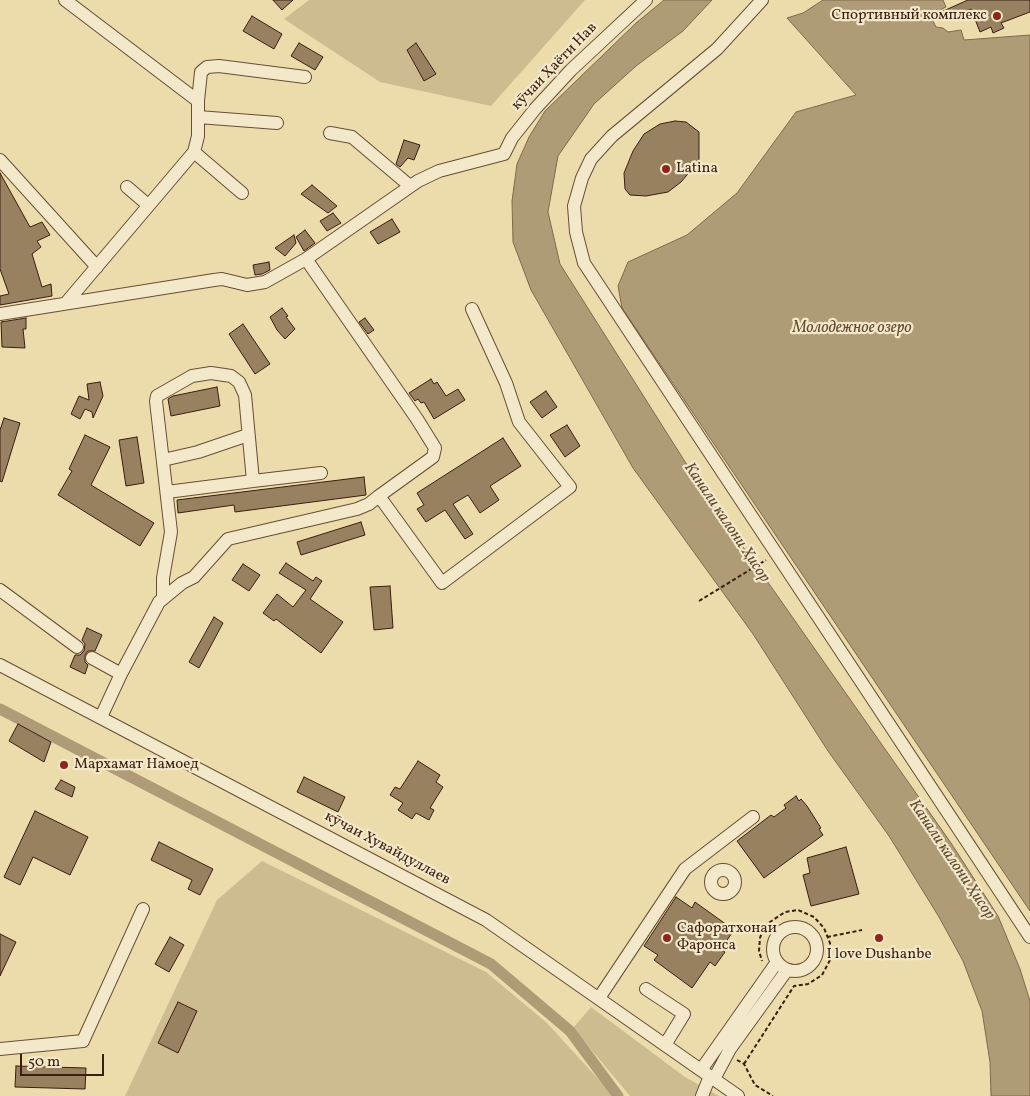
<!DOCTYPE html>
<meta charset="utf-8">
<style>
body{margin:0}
#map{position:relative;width:1030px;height:1096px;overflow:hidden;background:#ecdcac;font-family:Vollkorn,serif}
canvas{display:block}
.scale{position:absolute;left:20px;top:1054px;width:84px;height:22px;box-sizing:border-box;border:2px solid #3a1e0e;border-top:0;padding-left:6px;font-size:15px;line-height:18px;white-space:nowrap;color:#3a1e0e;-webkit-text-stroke:4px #f3e8c9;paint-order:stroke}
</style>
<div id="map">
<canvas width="1030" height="1096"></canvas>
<div class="scale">50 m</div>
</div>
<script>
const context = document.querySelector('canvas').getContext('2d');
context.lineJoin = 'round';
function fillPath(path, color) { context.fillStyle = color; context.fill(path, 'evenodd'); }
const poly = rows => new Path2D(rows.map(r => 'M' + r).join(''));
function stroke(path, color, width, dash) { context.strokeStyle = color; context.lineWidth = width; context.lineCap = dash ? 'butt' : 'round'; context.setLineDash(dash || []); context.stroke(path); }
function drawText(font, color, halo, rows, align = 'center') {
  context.font = font + ' Vollkorn,serif'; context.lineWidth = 4.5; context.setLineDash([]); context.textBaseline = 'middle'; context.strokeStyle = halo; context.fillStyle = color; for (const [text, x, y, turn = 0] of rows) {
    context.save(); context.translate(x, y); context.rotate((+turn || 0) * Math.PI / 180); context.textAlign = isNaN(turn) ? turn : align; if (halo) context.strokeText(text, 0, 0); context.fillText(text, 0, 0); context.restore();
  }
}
const green = poly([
 [309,0,585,0,491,106,380,82,284,19],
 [262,861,486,972,547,1023,601,1082,611,1096,125,1096,217,900],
 [591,1007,685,1077,719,1096,630,1096,573,1028]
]);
const water = poly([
 [664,0,712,0,683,31,636,66,594,104,558,156,548,212,560,264,701,487,951,843,998,916,1020,969,1030,1001,1030,1096,991,1096,990,1062,982,1011,963,961,939,917,889,836,828,751,753,634,633,468,531,290,513,242,512,201,517,164,529,137,545,111,636,23,664,0],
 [823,0,943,0,946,7,930,15,936,27,943,28,948,32,961,30,964,40,1030,35,1030,911,622,308,618,286,628,262,687,235,737,193,796,112,856,95,787,18,803,13,823,0]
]);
const canal = poly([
 [0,709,491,964,570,1031,618,1096]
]);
const building = poly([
 [273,0,293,0,282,10,273,0],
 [968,0,1030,0,1030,12,1001,23,1004,28,993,33,991,27,980,32,971,9,944,20,941,12,968,0],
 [252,16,282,34,274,49,243,31,252,16],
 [299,43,323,57,315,70,291,56,299,43],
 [416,43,436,74,424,81,407,50,416,43],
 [675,121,686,122,699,132,699,161,681,182,668,192,646,196,630,195,625,189,624,173,633,151,644,134,660,124,675,121],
 [404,140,420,145,414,160,408,158,400,167,396,164,404,140],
 [0,173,30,227,42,222,50,235,37,241,41,247,32,254,42,287,51,284,52,296,0,305,0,296,9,294,0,269,0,173],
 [312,185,337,206,328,213,301,194,312,185],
 [333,213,341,223,327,231,320,221,333,213],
 [392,219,400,232,378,244,370,232,392,219],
 [305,230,315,243,304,251,296,237,305,230],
 [294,235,296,243,285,256,275,248,294,235],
 [269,262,270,270,262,274,255,275,253,265,269,262],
 [282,308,288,316,286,317,295,329,285,339,277,330,270,317,282,308],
 [26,318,26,329,23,329,25,348,2,347,1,322,26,318],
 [365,318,374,330,368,334,359,322,365,318],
 [243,324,270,364,255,374,229,334,243,324],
 [431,379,434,384,437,382,446,396,458,389,465,400,434,419,424,402,421,403,418,399,415,401,409,393,431,379],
 [100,382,103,396,93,418,92,412,85,409,80,419,71,414,79,396,89,400,87,384,100,382],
 [217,387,220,406,171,416,168,399,173,396,217,387],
 [546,391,557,407,542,418,530,402,546,391],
 [4,418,20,423,2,482,0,481,0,430,4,418],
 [567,425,580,446,565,457,550,435,567,425],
 [85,435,110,447,91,485,154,523,140,546,58,495,72,471,69,469,85,435],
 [137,437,144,483,126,486,119,440,137,437],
 [503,438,521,466,490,486,499,500,480,513,468,495,453,504,473,534,465,539,445,510,426,522,417,509,424,505,417,493,503,438],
 [364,477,366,495,235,512,234,505,178,513,177,500,364,477],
 [361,522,365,535,301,555,297,542,361,522],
 [286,563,313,581,316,577,322,581,310,599,343,622,321,653,276,619,274,621,263,613,277,594,293,607,306,590,279,573,286,563],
 [243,564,260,575,249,591,232,580,243,564],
 [390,586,393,628,374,630,370,587,390,586],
 [214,617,223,623,199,668,189,662,214,617],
 [87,628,102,635,95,651,88,651,85,655,85,662,88,665,85,674,70,667,75,655,80,655,84,651,85,644,82,640,87,628],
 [18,724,51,742,44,762,9,741,18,724],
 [418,761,440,775,436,782,443,787,430,808,434,810,429,820,416,813,412,819,398,810,403,803,390,795,395,787,400,789,418,761],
 [304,777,345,797,338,812,297,792,304,777],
 [61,780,75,787,72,797,55,789,61,780],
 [796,796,799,801,801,799,807,806,821,828,819,829,823,835,764,878,737,841,771,815,774,817,786,808,784,805,796,796],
 [35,811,88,837,70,875,33,857,20,885,4,877,35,811],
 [159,842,213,869,200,895,188,889,192,880,151,860,159,842],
 [846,847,859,894,811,906,803,875,810,873,807,858,846,847],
 [676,897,692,908,695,902,734,930,721,949,725,952,715,966,710,962,692,988,654,960,658,955,644,946,676,897],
 [0,934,16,942,0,976,0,934],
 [170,937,184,945,169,972,155,964,170,937],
 [178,1002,197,1011,178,1053,158,1043,178,1002],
 [16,1066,86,1068,85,1089,15,1087,16,1066]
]);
const path = poly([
 [699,601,766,560],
 [827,937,862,930],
 [737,1060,744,1064,755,1085,773,1096],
 [744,1064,794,986,808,984,822,975,830,960,830,943,824,928,814,917,798,910,785,912,764,926,760,938,759,951,762,961]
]);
const minor = poly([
 [65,0,198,101,198,117,277,123],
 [762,0,717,49,612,136,591,159,582,178,574,206,576,232,584,263,1030,937],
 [198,101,201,72,207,67,219,66,305,77],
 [330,133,352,137,410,186],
 [194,152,242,193],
 [0,160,97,267],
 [127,187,148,205],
 [306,259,417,419,435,448,433,457,379,496],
 [66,303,194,152,198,136,198,117],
 [0,314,214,280,222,279,247,285,265,282,306,259,418,181,439,171,504,154,512,138,535,109,571,70,646,0],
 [163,460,198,452,248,435],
 [253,481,321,473],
 [0,590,77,647],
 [163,597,163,578,171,532,156,401,157,396,192,376,211,373,231,376,239,382,245,395,253,481,167,492],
 [92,658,121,674],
 [0,665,486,920,738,1096],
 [101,717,121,674,159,602,182,583,194,577,228,539,357,509,369,504,379,496,442,583,570,487,519,422,506,383,472,309],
 '711 882a12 12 0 1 1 24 0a12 12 0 1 1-24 0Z',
 '773 949a22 22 0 1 1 44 0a22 22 0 1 1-44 0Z',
 [646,989,684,1014,665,1045],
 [599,998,685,869,753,817],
 [0,1049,83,1041,143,909],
 [701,1070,777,962],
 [714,1079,730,1049,787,970],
 [702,1096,710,1076]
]);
const markers = [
 [997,16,5,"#8f2418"],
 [666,169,5,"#8f2418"],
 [64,765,5,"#8f2418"],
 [667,938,5,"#8f2418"],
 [879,938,5,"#8f2418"]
];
const poiNames = [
 ["Спортивный комплекс",987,16,"right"],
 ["Latina",676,169],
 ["Мархамат Намоед",74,765],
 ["Сафоратхонаи",677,929],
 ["Фаронса",677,946],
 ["I love Dushanbe",879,955,"center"]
];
const streetNames = [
 ["кӯчаи Ҳаёти Нав",555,67,-46],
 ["кӯчаи Хувайдуллаев",387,849,28]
];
const waterNames = [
 ["Молодежное озеро",852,329],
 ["Канали калони Ҳисор",726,523,56],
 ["Канали калони Ҳисор",951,860,56]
];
fillPath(green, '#cebc91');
fillPath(water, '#af9b76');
stroke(water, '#80694c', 1);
stroke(canal, '#af9b76', 11);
fillPath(building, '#978160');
stroke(building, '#3a1e0e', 1);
stroke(minor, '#664e36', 14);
stroke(path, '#3a1e0e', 2, [4, 2.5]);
stroke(minor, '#f3e8c9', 12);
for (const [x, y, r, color] of markers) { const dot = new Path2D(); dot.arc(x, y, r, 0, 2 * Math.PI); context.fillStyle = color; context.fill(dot); stroke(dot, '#f3e8c9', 2); }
drawText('15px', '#3a1e0e', '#f3e8c9', poiNames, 'left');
drawText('15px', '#3a1e0e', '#f3e8c9', streetNames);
drawText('italic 16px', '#634a32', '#f3e8c9', waterNames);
</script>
